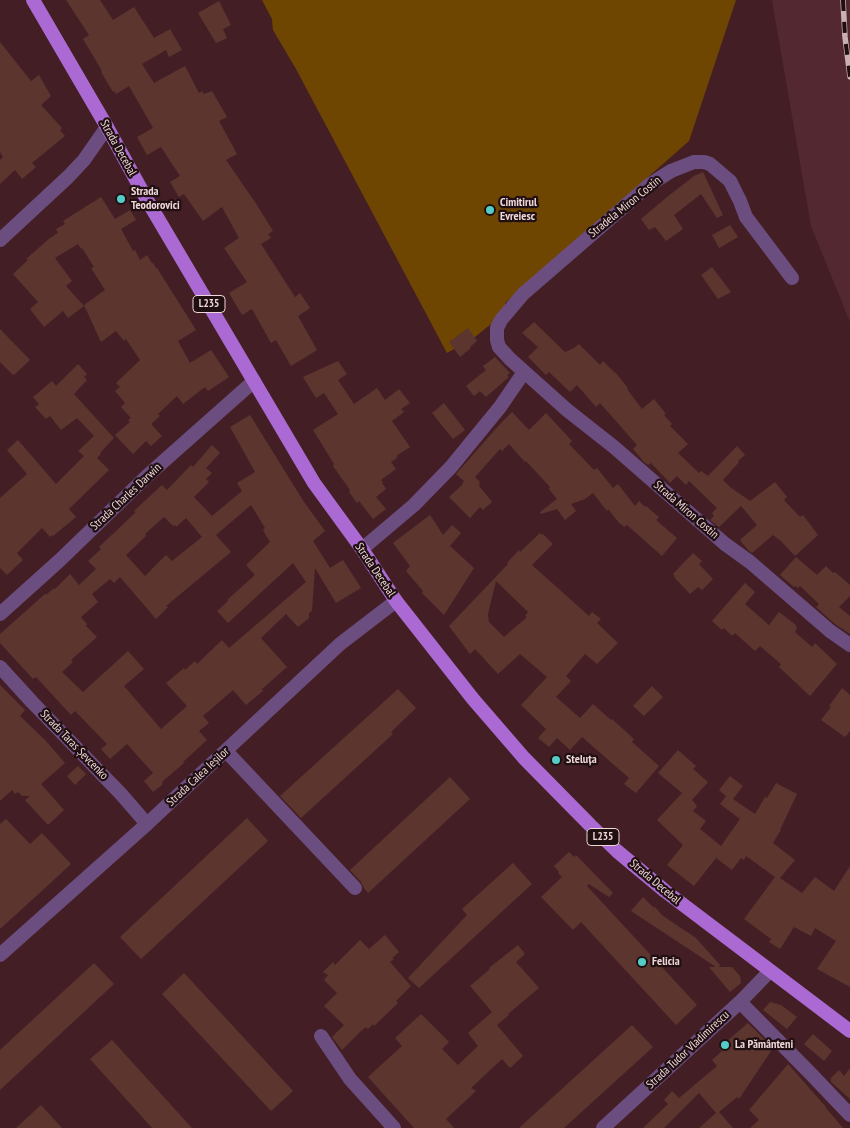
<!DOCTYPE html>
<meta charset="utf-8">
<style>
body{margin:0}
canvas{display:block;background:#431f25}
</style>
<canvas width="850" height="1128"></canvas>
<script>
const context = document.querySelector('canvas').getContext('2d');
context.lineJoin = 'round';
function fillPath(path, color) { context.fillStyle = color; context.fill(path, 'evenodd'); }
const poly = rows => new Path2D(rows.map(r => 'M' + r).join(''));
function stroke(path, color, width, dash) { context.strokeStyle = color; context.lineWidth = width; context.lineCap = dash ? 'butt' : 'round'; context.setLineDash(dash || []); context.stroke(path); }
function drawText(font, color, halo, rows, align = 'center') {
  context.font = font + ' "PT Sans Narrow",sans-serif'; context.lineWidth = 4.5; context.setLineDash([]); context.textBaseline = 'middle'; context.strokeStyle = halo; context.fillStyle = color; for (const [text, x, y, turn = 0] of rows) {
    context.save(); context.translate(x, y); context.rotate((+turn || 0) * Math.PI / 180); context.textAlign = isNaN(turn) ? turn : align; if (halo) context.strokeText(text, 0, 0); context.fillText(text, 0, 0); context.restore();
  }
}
const built = poly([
 [772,0,850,0,850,322,811,226]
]);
const green = poly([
 [262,0,736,0,689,141,505,303,507,307,491,324,475,337,447,353,296,69,273,30,272,19]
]);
const building = poly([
 [66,0,100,0,113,20,134,7,154,38,170,29,182,50,169,57,166,50,142,64,154,83,185,66,199,93,202,91,204,94,212,91,227,117,219,121,237,154,226,160,257,205,273,231,268,234,271,238,261,244,295,297,300,293,310,308,298,316,317,350,291,366,276,340,271,343,252,309,242,315,229,293,247,282,224,248,239,238,222,207,203,221,184,194,179,197,170,182,180,176,161,147,147,155,137,137,153,128,129,86,116,94,114,91,113,92,101,72,102,71,83,39,89,35],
 [219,1,231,25,223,29,227,38,216,43,198,13],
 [0,42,31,81,39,75,51,96,41,105,62,128,60,130,65,136,32,163,36,167,22,179,15,170,0,184,0,160,3,157,0,152],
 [703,172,723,215,717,218,701,194,674,215,683,229,666,241,655,227,649,230,641,219,667,197,694,176],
 [101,197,115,219,130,210,136,220,121,229,133,251,135,250,140,260,147,255,152,263,153,263,156,268,157,268,196,330,178,341,190,363,211,350,229,377,208,391,205,387,183,404,177,396,158,414,160,416,151,424,162,436,151,446,146,441,133,454,115,435,130,422,128,420,131,418,121,407,125,403,115,391,120,387,116,383,140,360,126,339,124,341,116,331,101,342,84,305,105,290,91,268,94,267,82,248,81,249,78,244,55,258,72,281,66,286,84,306,68,318,63,311,44,327,30,309,38,302,13,274,28,260,26,259,50,238,58,233,56,229,65,224,63,221],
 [730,225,738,237,719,248,712,235],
 [712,267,731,292,718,299,701,275],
 [534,322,565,352,574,348,579,344,600,365,603,361,615,373,615,372,628,388,627,389,642,409,654,399,666,414,664,415,672,424,670,426,688,444,678,453,699,473,701,471,708,476,737,446,745,455,738,461,739,462,723,480,730,487,750,501,775,482,787,497,784,500,800,517,803,515,818,535,795,556,781,541,773,535,752,553,748,550,740,540,757,525,741,506,719,527,710,520,714,516,712,513,717,508,689,481,686,485,677,476,670,483,651,463,648,465,644,462,633,449,637,445,600,403,596,407,577,385,570,392,549,372,546,375,528,357,538,347,522,333],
 [468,328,477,341,470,347,471,348,460,357,449,342],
 [0,329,30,360,14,375,14,374,13,375,0,362],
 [495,357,510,373,507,375,509,377,486,397,480,391,474,396,466,386,486,370,483,366],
 [338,361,347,374,338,380,354,404,377,388,385,400,399,389,410,403,401,409,404,412,392,421,410,447,396,456,398,457,391,462,396,469,381,480,383,482,382,483,386,489,376,497,386,509,373,519,359,501,357,503,349,492,350,490,333,466,334,464,313,430,338,414,324,393,316,398,303,377],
 [78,364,87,374,84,377,87,380,74,394,114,438,100,453,101,454,97,458,109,470,69,509,76,517,53,536,52,535,50,537,42,528,17,553,23,560,7,575,0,568,0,498,27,474,7,450,18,440,56,484,84,456,78,451,94,436,77,418,61,430,50,416,46,419,35,407,39,404,33,397,52,381,56,386],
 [444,403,465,430,453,439,432,413],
 [512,412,529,430,546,413,572,441,569,444,594,470,597,468,613,488,618,484,635,506,639,501,645,507,646,506,659,517,656,520,677,538,662,556,627,525,624,527,621,524,620,524,608,509,607,511,593,493,585,499,571,504,576,511,565,520,557,509,541,514,540,512,557,499,549,489,550,487,526,461,525,462,509,444,502,451,500,449,475,477,480,482,479,483,480,485,479,486,492,502,483,510,480,507,470,518,449,497,463,484,462,483,464,481,456,474,500,424],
 [250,415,304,502,325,531,313,541,330,568,343,560,361,588,336,603,315,568,312,611,309,613,309,618,298,627,286,614,261,638,287,667,261,690,264,690,246,705,233,690,203,716,209,723,199,731,207,740,183,762,184,763,162,782,163,784,153,792,144,781,153,773,127,744,110,759,101,749,107,744,75,711,71,715,36,677,33,679,0,643,0,634,45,594,46,595,54,588,55,589,70,574,79,585,96,569,88,561,101,549,99,547,136,512,134,511,162,485,167,490,191,465,193,467,212,445,220,453,206,468,212,473,206,479,209,482,194,497,212,516,242,491,237,483,255,472,230,427],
 [251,505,265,528,263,530,270,542,246,565,255,575,227,600,228,601,217,611,228,623,293,563,306,582,229,648,222,640,197,664,195,661,185,670,184,668,166,683,187,706,161,729,124,686,144,669,128,651,83,692,62,672,73,662,71,660,97,637,86,626,87,624,81,617,98,602,92,594,110,579,114,583,120,577,156,619,168,607,166,606,231,552,216,535],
 [164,517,173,526,175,525,176,527,186,518,202,537,172,561,166,555,145,576,126,555,146,536,145,534],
 [430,515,443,535,452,525,461,533,450,546,474,568,444,615,422,593,423,591,406,571,410,566,393,543],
 [540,533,542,535,543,534,553,544,532,565,589,616,592,612,601,619,597,623,618,643,597,664,585,654,566,676,571,681,556,697,580,718,593,704,611,720,612,719,634,739,632,742,659,766,636,793,624,784,629,778,582,737,570,750,557,738,549,747,538,738,546,729,521,705,547,677,520,654,498,674,475,649,470,654,449,626,508,564,507,563,519,550,520,552],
 [496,581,528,612,525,616,527,617,504,637,489,622,488,614],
 [693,553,702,561,699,564,713,579,702,590,698,587,690,594,674,577,675,576,673,574],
 [796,557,817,575,826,566,833,573,835,572,850,585,850,596,839,607,850,616,850,634,835,624,816,607,819,604,800,586,798,588,795,586,794,587,780,575],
 [745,583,755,592,745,604,769,625,779,612,796,625,796,627,797,628,795,632,812,647,815,643,837,664,810,696,779,667,781,664,760,646,755,651,735,633,732,636,724,628,722,630,712,621],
 [0,685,25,710,20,716,45,740,65,763,41,784,64,810,48,825,25,800,30,796,22,796,18,792,15,794,12,790,0,801],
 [652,686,663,697,644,716,633,706],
 [842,688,850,695,850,731,845,737,821,720,831,707,829,706],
 [398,689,416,708,391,732,393,734,301,818,280,796],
 [678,750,696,766,693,769,708,782,692,800,697,806,693,811,706,821,700,829,721,846,740,819,720,804,726,796,719,790,730,776,743,786,733,799,755,814,765,797,767,798,776,783,797,794,780,830,781,830,773,843,795,860,780,878,802,893,815,877,834,891,850,866,850,987,817,969,836,941,815,928,811,936,794,927,780,949,769,942,771,939,744,919,775,877,746,856,744,860,741,858,732,870,716,858,694,886,667,865,683,845,657,820,682,793,658,773],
 [78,766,86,774,75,785,67,776],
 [450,777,470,799,368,893,364,888,361,882,350,870],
 [247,818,268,841,141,959,120,937],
 [6,819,30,844,42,833,71,864,44,889,0,929,0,824],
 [569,852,574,857,576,855,613,893,609,897,589,884,587,886,697,1005,676,1025,581,922,573,930,541,897,562,877,558,873,559,872,554,866],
 [513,863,532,884,419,988,408,978,467,915,462,909],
 [643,897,654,908,655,907,663,916,696,938,720,965,719,967,732,967,740,976,741,983,730,992,709,967,716,967,631,911],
 [385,935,399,952,392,958,394,959,390,962,411,986,396,1001,398,1003,374,1026,373,1024,368,1029,366,1027,361,1031,342,1050,332,1037,344,1025,324,1006,337,993,324,980,328,975,323,972,333,962,335,965,360,940,369,949],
 [518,945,525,954,516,962,539,988,508,1014,509,1015,497,1025,523,1056,510,1068,502,1059,471,1088,476,1091,446,1119,454,1128,414,1128,368,1077,402,1046,395,1038,421,1014,449,1042,442,1049,458,1065,478,1046,468,1033,492,1012,470,986,490,969,489,968],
 [94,963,114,984,0,1090,0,1050],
 [184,973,293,1091,271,1111,162,994],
 [770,1002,781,1005,797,1017,787,1029,763,1010],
 [748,1023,773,1048,739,1099,737,1097,719,1112,733,1128,699,1128,716,1113,699,1093,664,1128,643,1128,668,1104,664,1100,672,1091,679,1098,717,1066,712,1060,722,1051,719,1048],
 [632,1025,653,1047,564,1128,519,1128],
 [813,1034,832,1051,824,1061,804,1044],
 [112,1040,192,1128,152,1128,90,1059],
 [788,1064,826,1107,826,1108,843,1128,750,1128,759,1120,749,1110],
 [850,1068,850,1099,831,1082,831,1078,839,1070,844,1076],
 [41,1105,62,1128,16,1128]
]);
const minor = poly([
 [0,240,68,177,84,160,107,127],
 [792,278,746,217,740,201,730,181,710,164,704,162,694,162,671,171,649,185,523,294,501,320,497,328,497,340,499,347,510,359,567,410,614,447,725,544,750,562,830,631,850,645],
 [362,549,414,505,451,467,500,407,524,372],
 [0,614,60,560,147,476,254,381],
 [0,667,32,702,121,794,147,824],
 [226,751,355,888],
 [740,1002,812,1075,850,1115],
 [321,1036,350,1079,394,1128],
 [603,1128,740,1002,770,971]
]);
const tertiary = poly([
 [0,955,147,824,340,644,396,601]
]);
const primary = poly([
 [33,0,107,127,147,200,314,483,362,549,396,601,473,699,524,758,590,825,617,851,665,891,850,1031]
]);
const rail = poly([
 [843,0,845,37,850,77]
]);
const markers = [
 [121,199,5,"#54cdc8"],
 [490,210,5,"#54cdc8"],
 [556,760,5,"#54cdc8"],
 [642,962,5,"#54cdc8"],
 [725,1045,5,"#54cdc8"]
];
const shields = [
 [209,304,32],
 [603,837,32]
];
const shieldNames = [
 ["L235",209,304],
 ["L235",603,837]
];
const streetNames = [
 ["Strada Decebal",118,148,61],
 ["Stradela Miron Costin",625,207,-39],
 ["Strada Charles Darwin",126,497,-43],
 ["Strada Miron Costin",686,510,41],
 ["Strada Decebal",375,570,56],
 ["Strada Taras Șevcenko",74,745,46],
 ["Strada Calea Ieșilor",198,777,-43],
 ["Strada Decebal",655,882,40],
 ["Strada Tudor Vladimirescu",688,1050,-43]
];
const poiNames = [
 ["Strada",131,192],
 ["Teodorovici",131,206],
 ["Cimitirul",500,203],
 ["Evreiesc",500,217],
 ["Steluța",566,760],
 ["Felicia",652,962],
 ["La Pământeni",735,1045]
];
fillPath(built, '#532830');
fillPath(green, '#6f4601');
fillPath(building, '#5b352e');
stroke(minor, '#6c4d80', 14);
stroke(tertiary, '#6c4d80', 14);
stroke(primary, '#ab6ad3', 14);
stroke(rail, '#caafb3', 5.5);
stroke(rail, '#1f0f11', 4, [11]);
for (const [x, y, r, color] of markers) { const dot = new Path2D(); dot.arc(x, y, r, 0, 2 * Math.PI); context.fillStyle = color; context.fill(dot); stroke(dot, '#1f0f11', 2); }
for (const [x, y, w] of shields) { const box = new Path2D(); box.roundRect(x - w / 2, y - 8.5, w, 17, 4); context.fillStyle = '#1f0f11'; context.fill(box); stroke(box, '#efd6d9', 1); }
drawText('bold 11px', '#efd6d9', null, shieldNames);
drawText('12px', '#efd6d9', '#1f0f11', streetNames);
drawText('bold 12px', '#efd6d9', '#1f0f11', poiNames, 'left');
</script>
